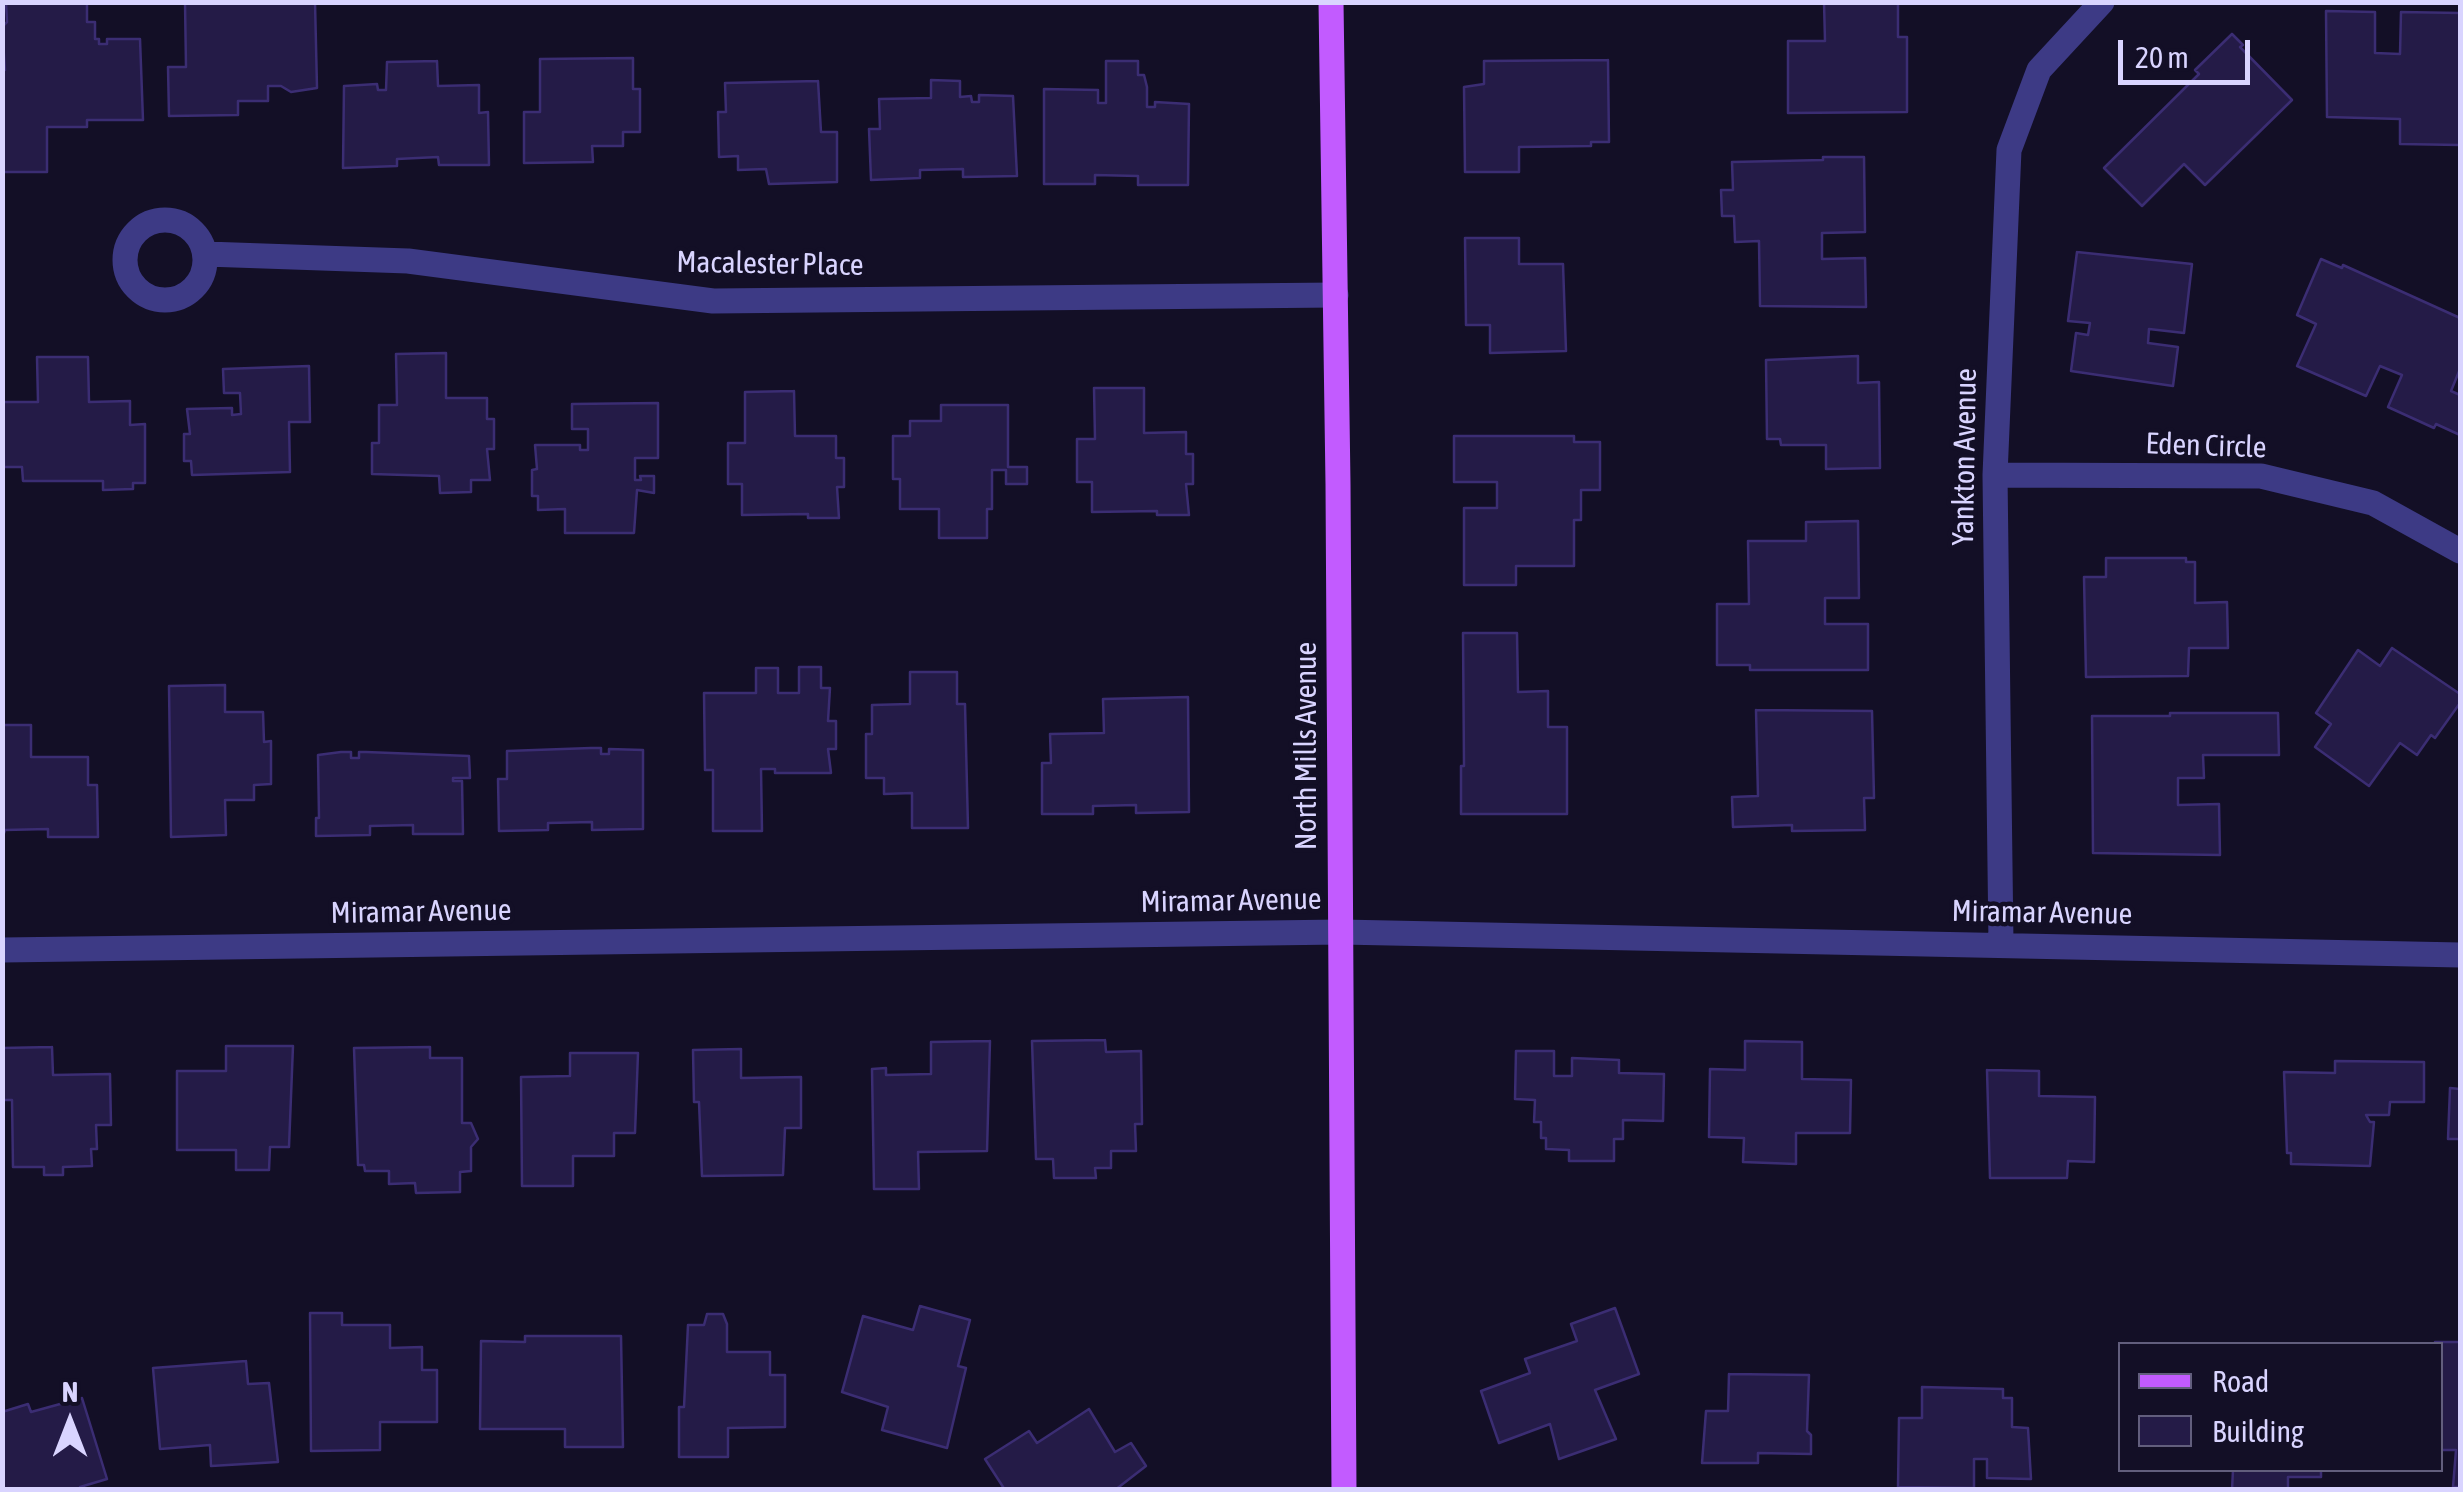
<!DOCTYPE html>
<style>
body{margin:0}
#map{position:relative;width:2463px;height:1492px;overflow:hidden;background:#130f26;font-family:"Asap Condensed",sans-serif}
canvas{display:block}
.frame{position:absolute;inset:0;border:5px solid #d9d4ff;pointer-events:none}
.legend{position:absolute;left:2118px;top:1342px;width:325px;height:130px;box-sizing:border-box;background:#130f26;border:2px solid #625e7d;margin:0;padding:12px 18px;list-style:none;font-size:30px;color:#d9d4ff}
.legend li{display:flex;align-items:center;gap:20px;height:50px}
.legend b{width:50px;border:2px solid #625e7d}
.north{position:absolute;left:20px;top:1372px;width:100px;height:100px;-webkit-text-stroke:8px #130f26;paint-order:stroke;rotate:0deg;font-size:28px;font-weight:700;line-height:40px;text-align:center;color:#d9d4ff}
.north::after{content:'';display:block;margin:auto;width:35px;height:45px;background:#d9d4ff;clip-path:polygon(50% 0,100% 100%,50% 72%,0 100%)}
.scale{position:absolute;left:2118px;top:40px;width:132px;height:45px;box-sizing:border-box;border:5px solid #d9d4ff;border-top:0;padding-left:12px;font-size:30px;line-height:35px;white-space:nowrap;color:#d9d4ff;-webkit-text-stroke:8px #130f26;paint-order:stroke}
</style>
<div id="map">
<canvas width="2463" height="1492"></canvas>
<div class="frame"></div>
<ul class="legend">
<li><b style="height:12px;background:#c25bff"></b>Road</li>
<li><b style="height:28px;background:#241b47"></b>Building</li>
</ul>
<div class="north">N</div>
<div class="scale">20 m</div>
</div>
<script>
const context = document.querySelector('canvas').getContext('2d');
context.lineJoin = 'round';
function fillPath(path, color) { context.fillStyle = color; context.fill(path, 'evenodd'); }
const poly = rows => new Path2D(rows.map(r => 'M' + r).join(''));
function stroke(path, color, width, dash) { context.strokeStyle = color; context.lineWidth = width; context.lineCap = dash ? 'butt' : 'round'; context.setLineDash(dash || []); context.stroke(path); }
function drawText(font, color, halo, rows, align = 'center') {
  context.font = font + ' "Asap Condensed",sans-serif'; context.lineWidth = 9; context.setLineDash([]); context.textBaseline = 'middle'; context.strokeStyle = halo; context.fillStyle = color; for (const [text, x, y, turn = 0] of rows) {
    context.save(); context.translate(x, y); context.rotate((+turn || 0) * Math.PI / 180); context.textAlign = isNaN(turn) ? turn : align; if (halo) context.strokeText(text, 0, 0); context.fillText(text, 0, 0); context.restore();
  }
}
const building = poly([
 [87,2,87,22,95,22,95,39,99,39,99,44,107,44,107,39,140,39,143,120,87,120,87,127,47,127,47,172,2,172,2,70,5,70,2,27,7,22,6,3,87,2],
 [185,2,315,2,317,88,291,92,281,86,268,86,268,101,238,101,238,115,169,116,168,67,186,67,185,2],
 [1824,2,1898,2,1898,37,1907,37,1907,112,1788,113,1788,41,1825,41,1824,2],
 [2326,11,2375,12,2375,53,2400,54,2401,12,2460,13,2460,145,2400,144,2400,119,2327,117,2326,11],
 [2232,34,2243,45,2240,47,2292,100,2205,185,2184,164,2142,206,2104,168,2199,74,2195,70,2232,34],
 [633,58,633,89,640,89,640,132,623,132,623,146,592,146,593,162,524,163,524,112,540,112,540,59,633,58],
 [1608,60,1609,142,1591,142,1591,146,1519,147,1519,172,1465,172,1464,87,1484,84,1484,61,1608,60],
 [437,61,438,86,479,85,479,113,488,112,489,165,439,165,438,157,397,159,397,166,343,168,344,86,377,84,378,90,386,90,387,62,437,61],
 [1106,61,1138,61,1138,75,1144,75,1147,87,1147,107,1155,107,1155,102,1189,104,1188,185,1138,185,1138,176,1095,175,1095,184,1044,184,1044,89,1098,90,1098,103,1106,103,1106,61],
 [931,80,960,81,960,97,971,96,972,102,979,102,979,95,1013,96,1017,176,963,177,963,169,920,170,920,178,871,180,869,129,880,129,879,99,931,98,931,80],
 [818,81,821,132,837,132,837,182,769,184,766,169,738,170,738,156,719,157,718,112,726,112,725,83,818,81],
 [1823,157,1864,157,1865,232,1822,233,1822,259,1865,258,1866,307,1760,306,1759,241,1735,242,1734,216,1722,216,1721,190,1733,190,1732,162,1823,160,1823,157],
 [1465,238,1519,238,1519,264,1563,264,1566,351,1490,353,1490,325,1466,325,1465,238],
 [2077,252,2192,264,2184,333,2149,329,2148,343,2178,347,2173,386,2071,371,2076,333,2088,335,2090,323,2068,321,2077,252],
 [2321,259,2342,268,2343,265,2460,318,2460,369,2451,391,2460,395,2460,435,2436,424,2434,428,2388,407,2402,375,2380,366,2366,396,2297,366,2316,324,2297,315,2321,259],
 [446,353,446,398,487,398,487,419,494,419,494,449,487,449,490,480,471,480,471,492,440,493,439,476,372,474,372,443,379,443,379,405,397,405,396,354,446,353],
 [1858,356,1858,383,1879,382,1880,468,1826,469,1826,445,1781,445,1780,439,1767,439,1766,360,1858,356],
 [37,357,88,357,89,402,130,401,130,425,145,424,145,483,133,483,133,489,103,490,103,481,23,481,22,467,4,467,3,402,38,402,37,357],
 [309,366,310,422,289,422,290,472,192,475,191,461,184,461,184,434,190,434,187,409,232,408,232,415,241,414,240,393,224,393,223,369,309,366],
 [1094,388,1144,388,1144,433,1186,432,1186,454,1193,454,1193,484,1186,484,1189,515,1157,515,1157,511,1092,512,1092,482,1077,482,1077,439,1095,439,1094,388],
 [794,391,795,436,836,436,836,458,844,458,844,487,837,487,839,518,808,518,808,514,742,515,742,484,728,484,728,443,745,443,745,392,794,391],
 [658,403,658,458,635,458,635,480,641,480,640,476,654,476,654,493,637,490,634,533,565,533,565,509,538,510,538,496,532,496,532,470,537,469,535,445,580,445,580,450,588,450,588,429,572,429,572,404,658,403],
 [941,405,1008,405,1008,467,1027,467,1027,484,1006,484,1006,470,992,470,992,509,987,509,987,538,939,538,939,509,900,509,900,479,893,479,893,436,910,436,910,421,941,421,941,405],
 [1454,436,1574,436,1574,442,1600,442,1600,490,1581,490,1581,520,1574,520,1574,566,1516,566,1516,585,1464,585,1464,508,1497,508,1497,482,1454,482,1454,436],
 [1858,521,1859,598,1825,598,1825,624,1868,624,1868,670,1750,670,1750,665,1717,665,1717,604,1749,604,1748,541,1806,541,1806,522,1858,521],
 [2106,558,2186,558,2186,562,2195,562,2195,603,2227,602,2228,648,2189,648,2188,676,2086,677,2084,577,2106,577,2106,558],
 [1463,633,1517,633,1518,692,1548,691,1548,727,1567,727,1567,814,1461,814,1461,766,1464,766,1463,633],
 [2392,648,2460,694,2460,703,2435,738,2431,735,2417,755,2400,743,2369,786,2315,747,2331,724,2316,713,2358,650,2380,666,2392,648],
 [799,667,821,667,821,688,830,688,828,721,836,721,836,749,828,749,831,773,775,773,775,769,761,769,762,831,713,831,713,770,705,770,704,693,756,693,756,668,778,668,778,693,799,693,799,667],
 [910,672,957,672,957,704,965,704,968,828,912,828,912,793,884,794,884,778,866,778,866,734,872,734,872,705,910,704,910,672],
 [225,685,225,712,263,712,264,742,271,741,271,784,254,785,254,800,225,800,226,835,171,837,169,686,225,685],
 [1188,697,1189,812,1136,813,1136,805,1093,806,1093,814,1042,814,1042,763,1051,763,1050,734,1104,733,1103,699,1188,697],
 [1756,710,1872,711,1874,798,1864,798,1865,830,1792,831,1792,825,1733,827,1732,797,1758,796,1756,710],
 [2170,713,2278,713,2279,755,2203,755,2204,778,2178,778,2178,805,2219,804,2220,855,2093,853,2092,716,2170,716,2170,713],
 [2,725,31,725,31,757,88,757,88,785,97,785,98,837,48,837,48,829,5,830,2,839,2,725],
 [591,748,601,748,601,754,609,754,609,749,643,750,643,829,592,830,592,822,548,823,548,830,499,831,498,779,507,779,507,751,591,748],
 [341,752,351,752,351,758,359,758,359,752,366,752,469,756,470,778,453,778,453,781,462,781,463,834,413,834,413,825,370,826,370,835,316,836,316,818,319,818,318,755,341,752],
 [1105,1040,1106,1052,1141,1051,1142,1124,1135,1124,1136,1151,1111,1151,1111,1168,1095,1168,1096,1178,1054,1178,1053,1159,1036,1159,1032,1041,1105,1040],
 [990,1041,987,1151,918,1152,919,1189,874,1189,872,1069,886,1068,886,1075,931,1074,931,1042,990,1041],
 [1745,1041,1802,1042,1802,1079,1851,1080,1850,1133,1796,1133,1796,1164,1743,1162,1744,1138,1709,1137,1710,1069,1745,1070,1745,1041],
 [226,1046,293,1046,289,1147,270,1147,269,1170,236,1170,236,1150,177,1150,177,1071,226,1071,226,1046],
 [52,1047,53,1075,110,1074,111,1125,96,1125,97,1149,91,1149,92,1166,63,1167,63,1175,44,1175,44,1167,13,1167,12,1100,2,1100,2,1048,52,1047],
 [430,1047,430,1058,462,1058,462,1123,471,1123,478,1139,471,1147,471,1171,460,1172,460,1192,416,1193,415,1183,389,1184,389,1171,365,1171,364,1165,358,1165,354,1048,430,1047],
 [741,1049,741,1078,801,1077,801,1128,785,1128,783,1175,702,1176,699,1102,694,1102,693,1050,741,1049],
 [1516,1051,1554,1051,1554,1076,1572,1076,1572,1058,1619,1060,1619,1073,1664,1074,1663,1121,1623,1120,1623,1139,1614,1139,1614,1161,1569,1161,1569,1150,1546,1149,1546,1138,1541,1138,1541,1122,1534,1122,1535,1100,1515,1099,1516,1051],
 [570,1053,638,1053,635,1133,614,1133,614,1156,573,1156,573,1186,522,1186,521,1077,570,1076,570,1053],
 [2335,1061,2424,1062,2424,1102,2390,1102,2389,1115,2366,1115,2370,1122,2374,1122,2370,1166,2291,1164,2291,1153,2287,1153,2284,1072,2335,1073,2335,1061],
 [1987,1070,2039,1071,2039,1096,2095,1097,2094,1162,2068,1161,2067,1178,1990,1178,1987,1070],
 [2450,1088,2460,1089,2460,1139,2448,1139,2450,1088],
 [920,1306,970,1320,958,1366,966,1368,947,1448,882,1430,888,1407,842,1392,863,1316,913,1330,920,1306],
 [1615,1308,1639,1374,1595,1390,1616,1439,1559,1459,1550,1424,1499,1443,1481,1391,1530,1373,1525,1359,1577,1341,1571,1324,1615,1308],
 [310,1313,342,1313,342,1325,390,1325,390,1348,422,1347,422,1370,437,1370,437,1422,380,1422,380,1450,311,1451,310,1313],
 [707,1314,723,1314,727,1324,727,1352,770,1352,770,1375,785,1375,785,1427,728,1428,728,1457,679,1457,679,1407,684,1407,688,1325,704,1325,707,1314],
 [525,1336,621,1336,623,1447,565,1447,565,1429,480,1429,481,1341,525,1342,525,1336],
 [2435,1342,2460,1342,2460,1487,2453,1487,2456,1450,2440,1450,2440,1344,2435,1344,2435,1342],
 [246,1361,248,1384,269,1383,278,1462,211,1466,210,1445,160,1449,153,1368,246,1361],
 [1729,1374,1809,1375,1807,1431,1811,1435,1811,1454,1758,1453,1758,1463,1702,1463,1706,1411,1728,1411,1729,1374],
 [1922,1387,2003,1389,2003,1398,2012,1398,2012,1427,2028,1428,2031,1479,1987,1478,1987,1459,1974,1459,1974,1488,1898,1487,1899,1418,1922,1418,1922,1387],
 [82,1398,107,1479,80,1487,80,1490,2,1490,2,1412,28,1404,31,1412,82,1398],
 [1089,1409,1115,1452,1131,1443,1146,1466,1115,1490,1005,1490,985,1459,1029,1431,1037,1443,1089,1409],
 [2233,1470,2321,1470,2321,1477,2288,1477,2288,1490,2232,1490,2233,1470]
]);
const minor = poly([
 '125 260a40 40 0 1 1 80 0a40 40 0 1 1-80 0Z',
 [206,254,408,261,713,301,1336,295],
 [1995,475,2261,476,2373,503,2460,551],
 [2001,944,1995,475,2009,150,2039,70,2102,2],
 [2,950,1341,932,2460,955]
]);
const major = poly([
 [1331,2,1338,484,1344,1490]
]);
const streetNames = [
 ["Macalester Place",770,264,1],
 ["Eden Circle",2206,446,2],
 ["Yankton Avenue",1965,457,-89],
 ["North Mills Avenue",1307,746,-90],
 ["Miramar Avenue",1231,901,-1],
 ["Miramar Avenue",421,912,-1],
 ["Miramar Avenue",2042,913,1]
];
fillPath(building, '#241b47');
stroke(building, '#3b2d73', 2.5);
stroke(minor, '#3d3a85', 25);
stroke(major, '#c25bff', 25);
drawText('30px', '#d9d4ff', '#130f26', streetNames);
</script>
